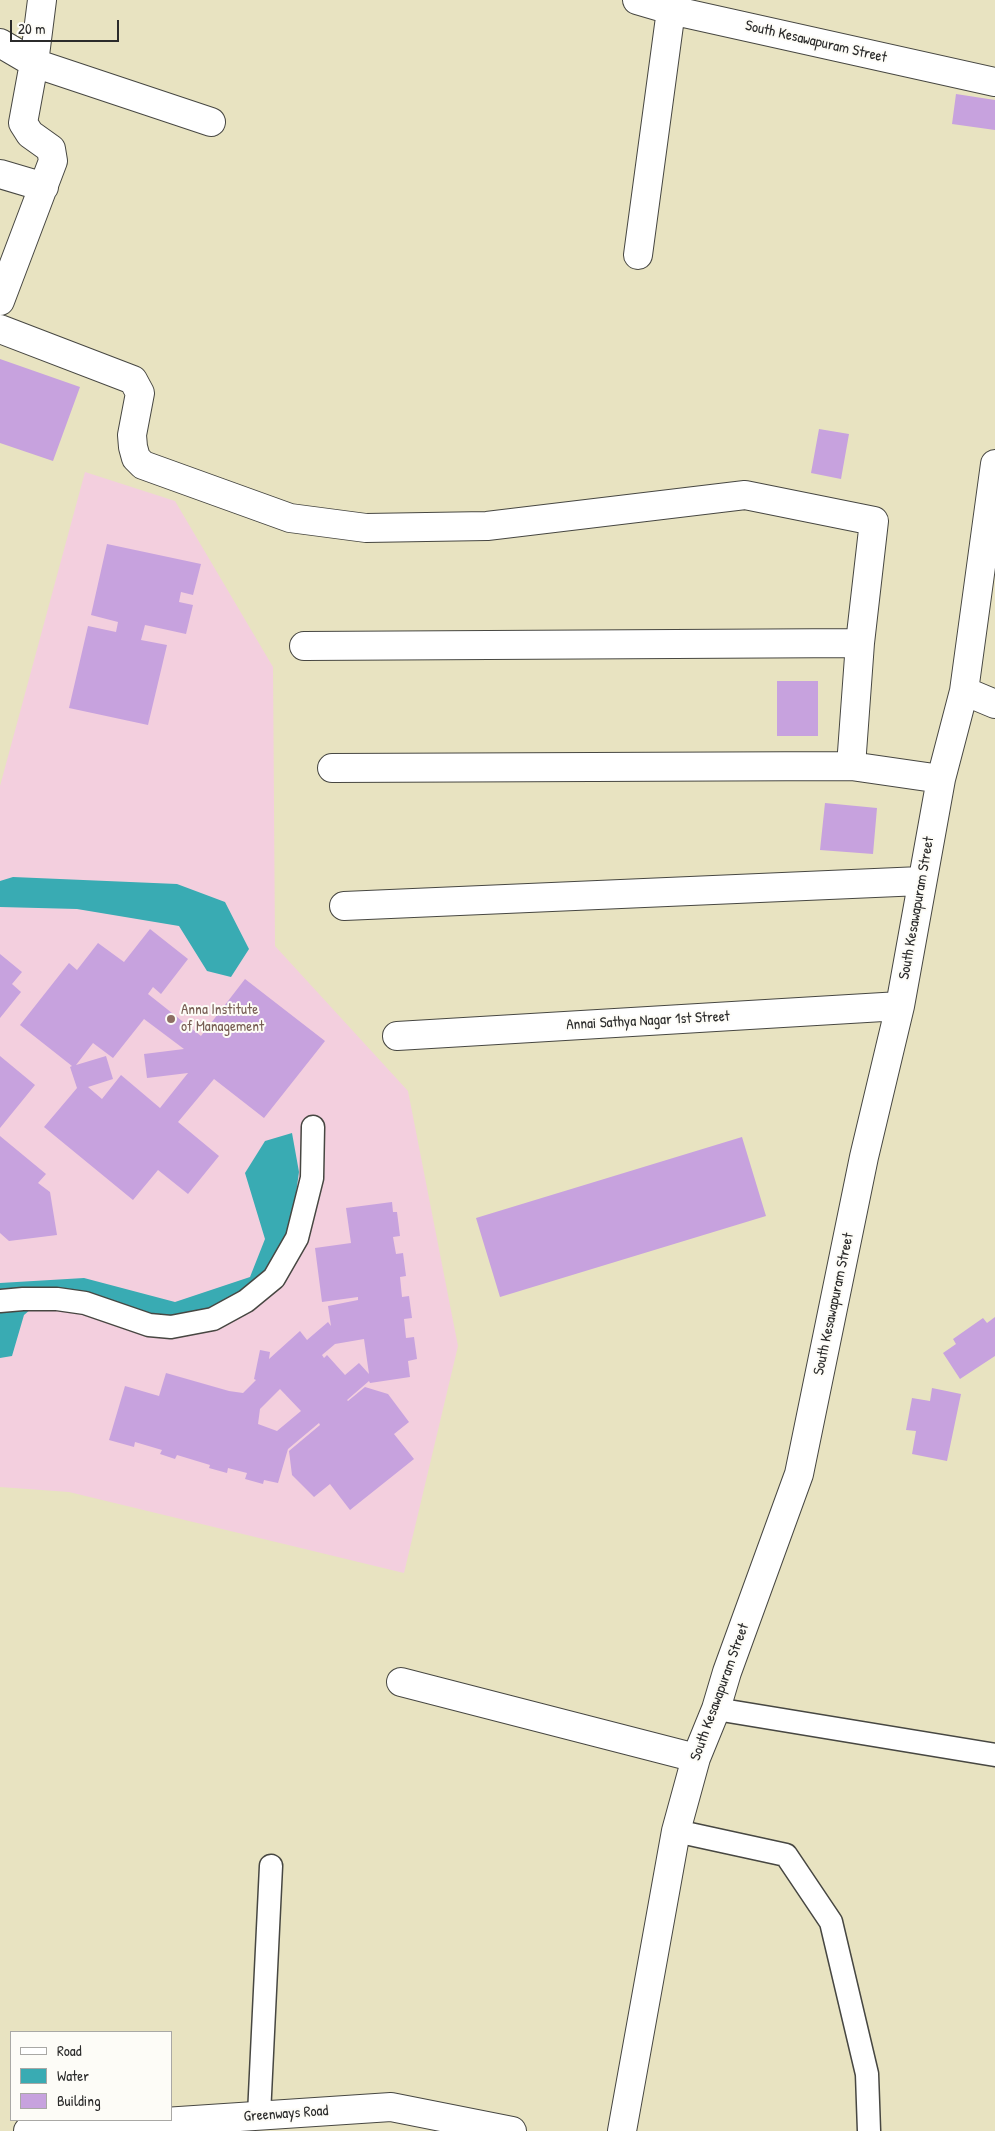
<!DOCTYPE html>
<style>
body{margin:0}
#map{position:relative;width:995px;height:2131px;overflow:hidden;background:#e8e3c1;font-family:"Patrick Hand",sans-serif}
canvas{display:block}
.legend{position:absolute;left:10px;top:2031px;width:162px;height:90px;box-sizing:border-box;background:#fdfcf7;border:1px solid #a9a8a5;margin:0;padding:6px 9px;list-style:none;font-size:15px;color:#2b2b2b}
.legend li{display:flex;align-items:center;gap:10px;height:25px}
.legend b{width:25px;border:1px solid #a9a8a5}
.scale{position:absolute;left:10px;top:20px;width:109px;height:22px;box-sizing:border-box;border:2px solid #2b2b2b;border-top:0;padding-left:6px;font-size:15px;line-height:18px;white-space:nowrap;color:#2b2b2b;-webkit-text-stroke:4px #fdfcf7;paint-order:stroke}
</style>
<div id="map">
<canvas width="995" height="2131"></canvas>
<ul class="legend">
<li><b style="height:6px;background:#fff"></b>Road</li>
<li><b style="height:14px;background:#39abb3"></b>Water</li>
<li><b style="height:14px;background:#c7a2de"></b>Building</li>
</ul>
<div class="scale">20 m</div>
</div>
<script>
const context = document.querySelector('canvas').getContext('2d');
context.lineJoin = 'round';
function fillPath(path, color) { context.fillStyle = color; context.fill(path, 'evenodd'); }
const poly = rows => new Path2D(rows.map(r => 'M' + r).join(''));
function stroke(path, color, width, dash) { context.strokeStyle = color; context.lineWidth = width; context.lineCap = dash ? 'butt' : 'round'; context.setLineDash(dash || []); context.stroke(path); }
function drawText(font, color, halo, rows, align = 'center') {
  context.font = font + ' "Patrick Hand",sans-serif'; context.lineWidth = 4; context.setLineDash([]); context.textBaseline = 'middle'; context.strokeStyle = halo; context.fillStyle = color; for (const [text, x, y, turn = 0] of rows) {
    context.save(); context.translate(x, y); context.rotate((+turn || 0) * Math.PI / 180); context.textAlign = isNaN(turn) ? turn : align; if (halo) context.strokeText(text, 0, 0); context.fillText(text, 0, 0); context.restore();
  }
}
const built = poly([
 [85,472,175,501,273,667,275,946,408,1091,458,1346,404,1573,69,1492,0,1487,0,786]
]);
const water = poly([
 [13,877,177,884,225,902,249,949,231,977,207,971,179,926,77,909,0,907,0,881],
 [292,1133,299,1172,293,1215,277,1269,240,1299,196,1315,145,1317,53,1290,24,1315,12,1356,0,1358,0,1283,84,1278,175,1302,250,1277,265,1239,245,1173,265,1141]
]);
const building = poly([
 [956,94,995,100,995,130,952,124],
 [0,359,80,387,53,461,0,443],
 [819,429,849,434,841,479,811,473],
 [107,544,201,564,193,595,181,592,179,602,193,605,186,634,145,625,141,640,167,645,148,725,69,708,88,626,116,632,118,622,91,615],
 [777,681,818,681,818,736,777,736],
 [825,803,877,808,873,854,820,850],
 [150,929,188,959,161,994,153,987,148,994,201,1036,245,979,325,1041,264,1118,214,1079,178,1122,219,1156,188,1194,158,1170,133,1200,44,1127,77,1088,70,1067,72,1066,20,1025,69,963,77,970,98,943,124,962],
 [144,1019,184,1049,144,1054,147,1078,188,1073,160,1108,121,1075,102,1099,88,1087,113,1079,106,1056,76,1065,93,1043,113,1058],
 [0,954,22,972,12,984,21,992,0,1018],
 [0,1056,35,1085,0,1128],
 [0,1136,46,1174,38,1183,50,1192,57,1235,9,1241,0,1233],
 [742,1137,766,1216,500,1297,476,1218],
 [392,1202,393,1212,397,1212,400,1236,393,1237,396,1254,403,1253,406,1276,400,1277,402,1297,409,1296,412,1318,404,1319,406,1338,414,1337,417,1359,408,1361,410,1377,370,1383,369,1381,347,1400,348,1401,365,1387,388,1394,409,1422,394,1434,414,1459,350,1510,330,1484,314,1497,292,1475,289,1451,320,1425,319,1423,288,1449,278,1483,264,1480,263,1484,245,1479,247,1473,228,1468,227,1473,209,1468,210,1465,177,1455,175,1459,160,1454,162,1450,135,1442,134,1447,109,1440,125,1386,159,1396,166,1373,229,1391,243,1393,256,1380,254,1379,260,1350,270,1352,269,1359,300,1331,307,1340,328,1322,331,1326,328,1306,358,1300,358,1297,322,1302,315,1248,351,1243,346,1208],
 [364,1339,369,1374,359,1363,345,1375,327,1355,324,1358,322,1355,335,1344],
 [280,1389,301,1411,277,1431,258,1424,260,1409],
 [995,1317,995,1356,960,1379,943,1353,956,1344,953,1339,983,1318,987,1323],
 [932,1388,961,1394,947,1461,912,1454,916,1431,906,1430,912,1398,930,1401]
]);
const service = poly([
 [0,1301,23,1299,57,1299,85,1303,149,1325,171,1327,213,1319,246,1301,274,1278,297,1238,312,1178,313,1127],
 [716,1709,995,1755],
 [676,1831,786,1855,831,1922,867,2074,869,2131],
 [259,2115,271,1866]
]);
const minor = poly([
 [637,0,671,10,995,82],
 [0,43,34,63,211,122],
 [0,174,44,187],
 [638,255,671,10],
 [0,301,53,161,51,149,30,134,23,123,34,63,42,0],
 [0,329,133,380,140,393,132,435,133,447,136,458,143,465,290,518,366,528,487,526,745,495,874,521,860,643,851,766],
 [304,646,860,643],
 [964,691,995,704],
 [332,768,851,766,941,779],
 [344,906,921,881],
 [397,1036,900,1006],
 [401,1682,696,1758],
 [622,2131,676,1831,696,1758,716,1709,727,1672,799,1474,864,1157,900,1006,941,779,964,691,995,464]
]);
const tertiary = poly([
 [28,2131,391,2107,512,2131]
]);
const markers = [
 [171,1019,5,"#8d6e63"]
];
const streetNames = [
 ["South Kesawapuram Street",816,42,13],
 ["South Kesawapuram Street",917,908,-80],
 ["Annai Sathya Nagar 1st Street",648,1021,-3],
 ["South Kesawapuram Street",834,1304,-78],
 ["South Kesawapuram Street",720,1692,-70],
 ["Greenways Road",286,2114,-4]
];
const educationNames = [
 ["Anna Institute",181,1010],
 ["of Management",181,1027]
];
fillPath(built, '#f3cfde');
fillPath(water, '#39abb3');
fillPath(building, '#c7a2de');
stroke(service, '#474742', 25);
stroke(minor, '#474742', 30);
stroke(tertiary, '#474742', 30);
stroke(service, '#fff', 22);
stroke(minor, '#fff', 28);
stroke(tertiary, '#fff', 28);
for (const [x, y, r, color] of markers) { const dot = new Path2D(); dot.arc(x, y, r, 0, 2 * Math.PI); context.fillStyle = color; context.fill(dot); stroke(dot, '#fdfcf7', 2); }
drawText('15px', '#2b2b2b', '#fdfcf7', streetNames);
drawText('15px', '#785e54', '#fdfcf7', educationNames, 'left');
</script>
